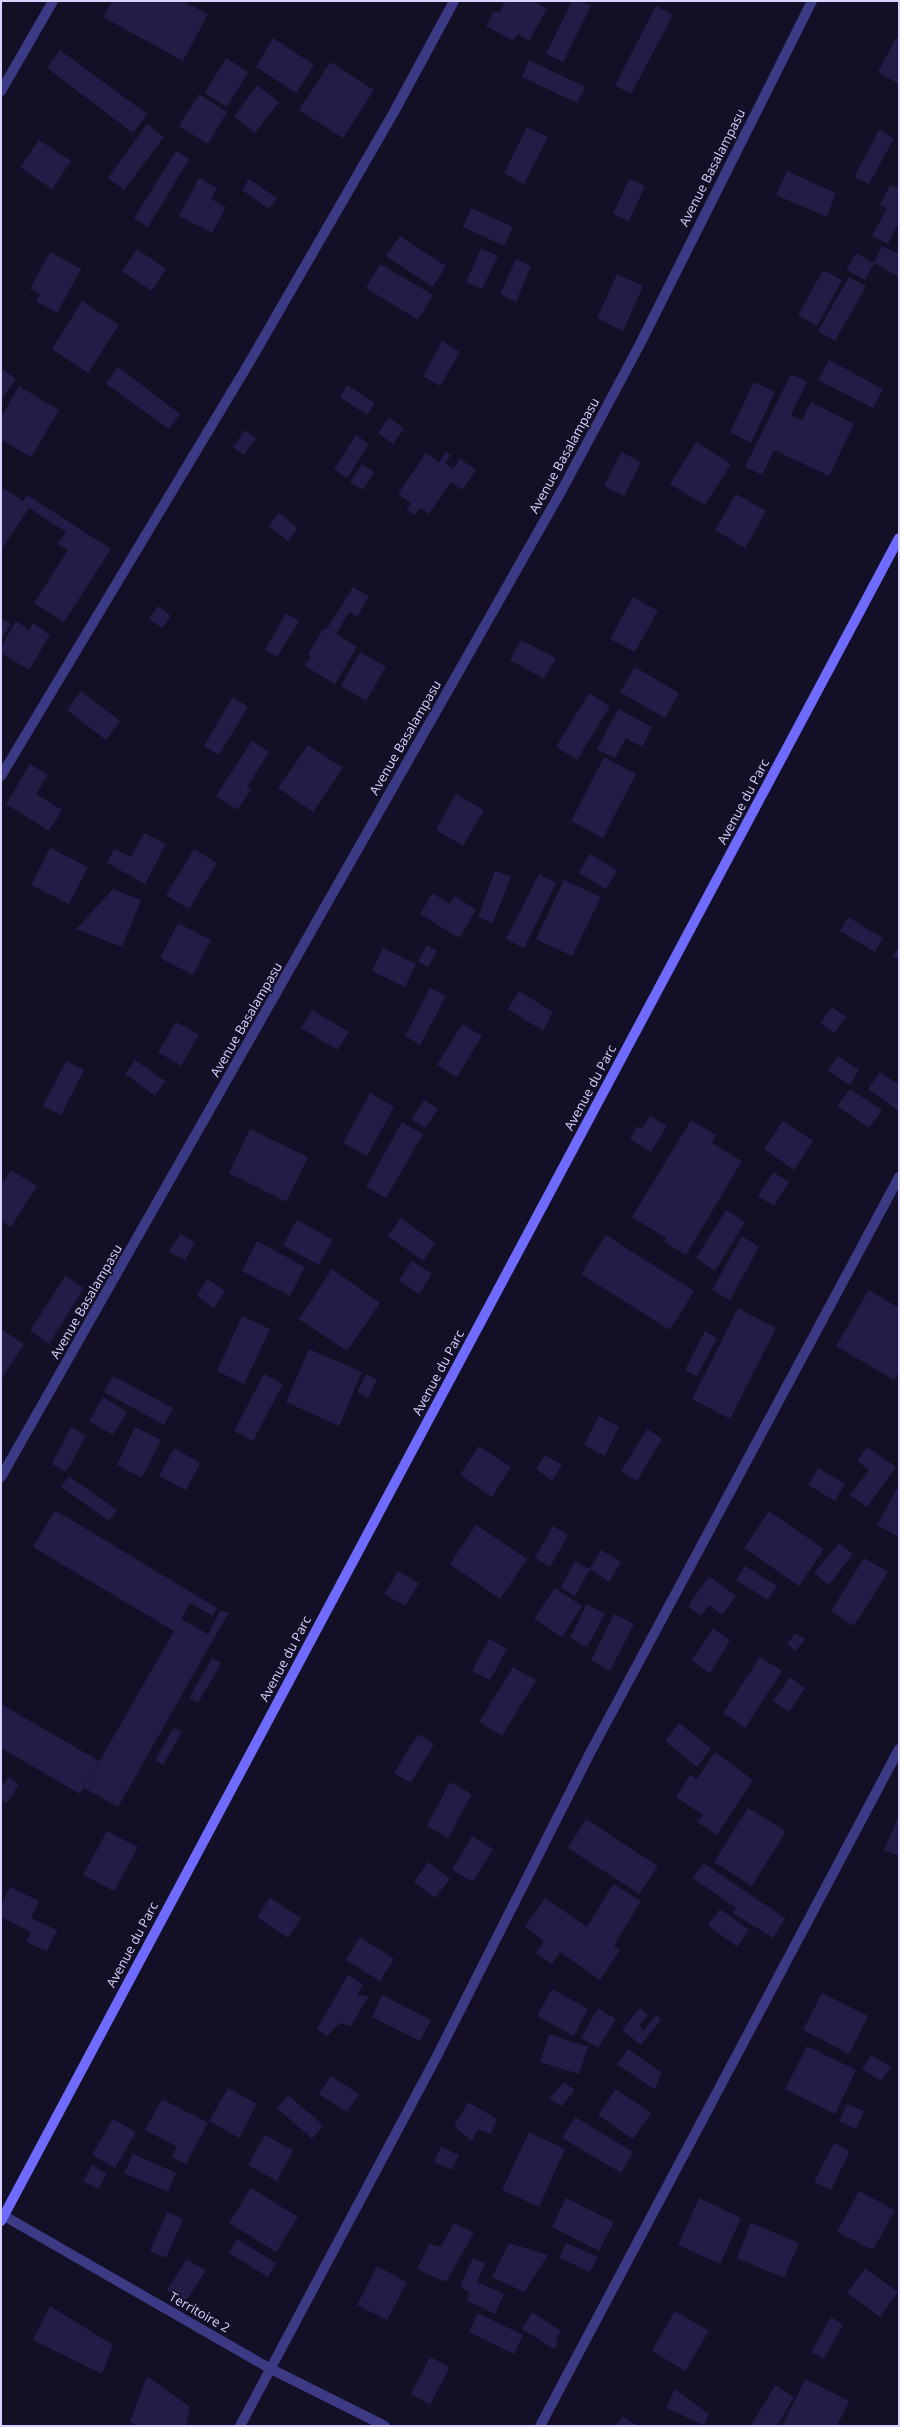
<!DOCTYPE html>
<style>
body{margin:0}
#map{position:relative;width:900px;height:2427px;overflow:hidden;background:#130f26;font-family:"Open Sans",sans-serif}
canvas{display:block}
.frame{position:absolute;inset:0;border:2px solid #d9d4ff;pointer-events:none}
</style>
<div id="map">
<canvas width="900" height="2427"></canvas>
<div class="frame"></div>
</div>
<script>
const context = document.querySelector('canvas').getContext('2d');
context.lineJoin = 'round';
function fillPath(path, color) { context.fillStyle = color; context.fill(path, 'evenodd'); }
const poly = rows => new Path2D(rows.map(r => 'M' + r).join(''));
function stroke(path, color, width, dash) { context.strokeStyle = color; context.lineWidth = width; context.lineCap = dash ? 'butt' : 'round'; context.setLineDash(dash || []); context.stroke(path); }
function drawText(font, color, halo, rows, align = 'center') {
  context.font = font + ' "Open Sans",sans-serif'; context.lineWidth = 3.5; context.setLineDash([]); context.textBaseline = 'middle'; context.strokeStyle = halo; context.fillStyle = color; for (const [text, x, y, turn = 0] of rows) {
    context.save(); context.translate(x, y); context.rotate((+turn || 0) * Math.PI / 180); context.textAlign = isNaN(turn) ? turn : align; if (halo) context.strokeText(text, 0, 0); context.fillText(text, 0, 0); context.restore();
  }
}
const building = poly([
 [112,1,183,1,208,14,183,61,103,17],
 [506,1,533,1,547,9,529,41,518,34,513,41,486,26,494,11,499,13],
 [572,1,580,1,591,6,563,62,546,54],
 [656,6,673,15,631,94,615,85],
 [273,38,314,65,296,93,256,67],
 [896,38,899,40,899,84,878,72],
 [60,50,147,114,133,133,47,68],
 [226,58,248,72,227,107,205,93],
 [529,60,585,87,577,103,522,77],
 [330,62,374,90,343,138,299,110],
 [257,85,279,102,255,133,234,117],
 [199,94,227,112,208,144,179,126],
 [147,124,164,137,124,190,108,178],
 [527,127,548,137,524,184,504,173],
 [879,130,894,138,869,184,854,177],
 [39,140,71,161,52,189,20,167],
 [176,151,189,159,148,227,134,218],
 [787,171,836,193,827,217,776,195],
 [199,178,217,188,211,199,226,207,212,233,179,216],
 [249,179,277,198,269,209,242,190],
 [629,179,645,186,629,221,613,214],
 [890,185,899,189,899,222,888,244,872,236,887,208,880,205],
 [471,208,513,227,504,246,463,227],
 [400,236,446,266,433,287,386,256],
 [882,246,899,254,899,277,874,263,865,280,847,270,856,253,874,263],
 [481,248,498,256,482,289,466,282],
 [137,249,166,269,152,291,122,271],
 [50,252,81,269,57,313,36,301,40,294,30,289],
 [516,259,531,266,516,302,500,294],
 [380,264,433,295,418,320,366,288],
 [823,270,842,280,817,326,798,315],
 [617,274,643,286,623,331,597,318],
 [849,277,866,286,835,341,818,331],
 [82,301,119,325,88,373,52,349],
 [442,341,460,352,440,386,423,376],
 [829,360,883,389,873,408,818,380],
 [118,367,180,414,169,429,106,384],
 [1,368,16,379,1,400],
 [791,374,807,382,791,415,802,420,811,402,854,424,829,476,774,450,762,475,745,467],
 [754,382,775,392,751,443,730,432],
 [347,385,375,403,367,415,340,397],
 [19,386,59,410,31,457,1,440,1,417],
 [389,417,404,429,393,444,378,433],
 [245,430,256,438,244,455,233,447],
 [356,435,369,444,347,478,334,469],
 [696,442,731,464,705,505,670,484],
 [446,452,451,455,445,463,453,469,460,459,476,470,462,490,451,482,429,514,420,508,415,515,407,510,411,503,398,494,426,453,439,462],
 [621,452,641,462,624,496,604,486],
 [362,464,374,472,363,490,350,482],
 [1,487,23,501,27,495,111,549,64,622,34,603,68,550,58,544,66,532,29,508,1,550],
 [736,494,766,511,745,548,715,530],
 [279,513,298,528,288,541,269,526],
 [353,587,369,596,357,617,349,612,336,634,357,647,335,684,305,666,311,656,308,654,324,628,326,630],
 [633,597,658,611,635,652,610,639],
 [158,606,171,616,162,628,149,619],
 [286,613,299,621,277,657,265,650],
 [1,618,11,624,1,640],
 [16,621,29,630,33,623,50,635,29,670,1,653,1,647],
 [521,640,556,658,544,679,510,660],
 [360,652,386,667,366,701,341,686],
 [635,667,679,693,665,718,620,692],
 [81,691,120,721,106,740,67,710],
 [589,693,610,706,577,760,556,747],
 [233,697,248,707,219,755,204,746],
 [618,709,652,727,642,747,626,738,615,758,597,749],
 [252,741,269,752,247,787,251,789,238,810,216,796],
 [308,745,343,768,313,812,278,788],
 [604,757,636,774,603,838,571,821],
 [30,764,48,775,36,794,62,810,49,831,6,804],
 [456,794,484,810,463,846,436,830],
 [144,833,166,844,145,884,107,863,114,849,131,857],
 [50,848,88,867,69,904,31,885],
 [194,849,217,863,189,909,166,895],
 [590,854,617,870,606,889,579,873],
 [495,871,511,876,493,923,478,917],
 [539,874,556,883,524,948,506,939],
 [564,880,601,897,572,956,536,939],
 [113,889,141,900,122,947,76,929],
 [432,893,450,904,455,896,476,910,459,938,420,914],
 [848,917,883,938,875,952,840,931],
 [178,923,211,940,193,975,160,958],
 [427,945,437,951,428,967,418,961],
 [899,946,899,960,893,956],
 [383,948,416,964,405,987,372,971],
 [430,988,446,996,420,1045,405,1036],
 [519,991,553,1012,543,1031,508,1009],
 [832,1007,846,1017,834,1033,820,1023],
 [312,1010,349,1032,337,1050,301,1028],
 [176,1022,199,1035,181,1066,158,1052],
 [462,1024,482,1036,457,1077,437,1065],
 [838,1056,859,1070,850,1085,828,1071],
 [135,1060,165,1081,155,1096,125,1074],
 [66,1061,84,1070,61,1115,43,1106],
 [880,1072,899,1085,899,1111,868,1089],
 [850,1089,882,1110,869,1128,837,1106],
 [370,1093,394,1107,367,1156,343,1143],
 [424,1100,438,1109,425,1128,412,1119],
 [650,1116,667,1126,651,1152,630,1139,637,1126,642,1129],
 [691,1120,716,1135,712,1143,742,1161,686,1255,664,1242,666,1238,632,1217],
 [783,1121,813,1141,794,1170,764,1149],
 [402,1122,423,1134,386,1198,366,1187],
 [250,1129,308,1157,286,1202,229,1173],
 [11,1170,37,1186,11,1227,1,1221,1,1186],
 [773,1172,789,1182,774,1206,758,1196],
 [726,1210,745,1222,715,1271,696,1258],
 [401,1218,435,1243,423,1261,388,1236],
 [297,1220,333,1240,319,1265,283,1245],
 [180,1234,195,1242,185,1260,169,1252],
 [606,1235,694,1291,670,1330,581,1274],
 [742,1236,759,1247,730,1300,712,1290],
 [257,1241,305,1267,290,1296,242,1271],
 [412,1261,432,1274,419,1294,399,1280],
 [332,1269,380,1303,347,1351,299,1319],
 [65,1276,84,1288,49,1344,30,1331],
 [207,1279,225,1291,214,1308,197,1296],
 [869,1290,899,1308,899,1372,894,1380,836,1346],
 [738,1308,776,1328,730,1419,692,1399],
 [242,1316,270,1329,244,1384,217,1371],
 [1,1329,24,1344,1,1380],
 [705,1331,717,1338,697,1376,685,1370],
 [309,1349,362,1372,339,1426,286,1402],
 [264,1374,283,1384,253,1441,234,1431],
 [366,1374,377,1380,368,1398,357,1392],
 [113,1376,173,1408,164,1425,104,1392],
 [103,1397,127,1412,113,1435,89,1421],
 [599,1416,619,1427,605,1456,584,1445],
 [71,1427,86,1436,66,1472,52,1464],
 [135,1427,161,1440,142,1478,117,1465],
 [647,1429,662,1439,637,1481,621,1471],
 [479,1446,511,1467,492,1497,460,1475],
 [867,1447,896,1467,867,1507,850,1495,869,1470,857,1461],
 [174,1448,200,1463,186,1490,159,1476],
 [545,1455,562,1465,552,1481,536,1469],
 [818,1468,845,1484,835,1501,808,1485],
 [69,1476,117,1510,109,1521,61,1487],
 [899,1485,899,1537,877,1525],
 [55,1510,217,1608,213,1616,190,1603,181,1619,208,1634,220,1611,229,1612,118,1807,84,1788,174,1631,33,1547],
 [769,1511,824,1549,799,1586,744,1548],
 [476,1525,527,1559,500,1599,450,1564],
 [553,1526,568,1535,550,1567,535,1558],
 [839,1543,853,1554,829,1585,814,1573],
 [601,1550,621,1562,609,1582,590,1569],
 [864,1558,888,1572,854,1626,831,1611],
 [575,1561,590,1569,575,1596,561,1588],
 [745,1566,777,1586,768,1600,736,1580],
 [398,1571,419,1583,405,1606,384,1594],
 [709,1576,736,1596,722,1615,709,1605,701,1616,688,1606],
 [555,1588,582,1606,562,1637,534,1619],
 [587,1604,605,1614,587,1647,570,1638],
 [614,1614,634,1624,610,1671,591,1660],
 [713,1628,730,1640,710,1674,692,1660],
 [796,1633,805,1640,795,1651,787,1643],
 [489,1639,507,1649,490,1680,472,1671],
 [760,1657,782,1671,745,1728,723,1713],
 [212,1658,221,1663,198,1703,189,1698],
 [513,1667,536,1680,502,1736,479,1722],
 [790,1677,805,1688,789,1712,773,1701],
 [1,1704,99,1761,80,1794,1,1748],
 [679,1723,711,1748,697,1767,665,1741],
 [174,1727,182,1732,163,1765,155,1760],
 [418,1734,434,1744,411,1783,394,1773],
 [715,1752,753,1780,717,1835,697,1822,703,1815,676,1797,690,1775,697,1779],
 [8,1777,19,1784,7,1803,1,1800,1,1788],
 [450,1782,472,1794,448,1838,427,1826],
 [748,1808,786,1831,752,1886,714,1862],
 [899,1816,899,1856,884,1850],
 [586,1819,658,1866,639,1894,568,1848],
 [107,1831,138,1847,114,1891,83,1875],
 [472,1836,493,1849,473,1882,452,1870],
 [428,1862,450,1879,435,1898,414,1882],
 [703,1863,785,1918,773,1938,733,1913,736,1908,693,1878],
 [613,1884,641,1901,614,1945,620,1950,600,1980,560,1952,552,1964,536,1953,544,1941,525,1927,545,1898,587,1927],
 [10,1887,39,1901,31,1918,57,1930,47,1951,26,1942,31,1932,1,1917,1,1906],
 [270,1898,301,1918,288,1938,257,1917],
 [720,1909,749,1930,737,1947,708,1925],
 [360,1937,394,1959,380,1981,346,1960],
 [348,1975,363,1984,357,1995,369,1996,351,2026,340,2023,327,2036,317,2029],
 [552,1989,588,2009,574,2036,537,2016],
 [822,1993,868,2016,849,2054,803,2030],
 [382,1995,431,2020,420,2041,372,2017],
 [598,2008,616,2019,598,2048,581,2038],
 [640,2008,648,2015,639,2026,644,2030,656,2015,661,2019,641,2045,622,2030],
 [549,2034,588,2047,579,2074,540,2062],
 [807,2046,856,2070,835,2114,785,2089],
 [628,2049,661,2072,655,2090,617,2064],
 [871,2055,891,2067,881,2081,862,2069],
 [331,2076,359,2094,347,2112,319,2094],
 [564,2082,575,2090,562,2106,549,2099],
 [228,2088,257,2104,239,2138,209,2121],
 [616,2089,651,2113,633,2139,598,2115],
 [288,2095,323,2125,312,2139,277,2108],
 [162,2099,208,2123,186,2164,172,2157,177,2147,145,2130],
 [468,2102,497,2119,491,2134,478,2129,472,2141,454,2126],
 [847,2104,864,2111,856,2129,839,2121],
 [575,2117,633,2152,621,2173,562,2138],
 [113,2119,136,2132,115,2168,92,2155],
 [529,2132,565,2149,539,2207,502,2190],
 [265,2135,293,2150,277,2181,248,2165],
 [834,2143,850,2151,831,2190,814,2182],
 [441,2147,459,2155,452,2170,434,2162],
 [133,2154,176,2173,168,2192,124,2173],
 [92,2165,107,2174,98,2189,83,2181],
 [251,2188,298,2217,276,2252,229,2223],
 [859,2191,895,2210,873,2250,837,2232],
 [566,2198,614,2222,599,2251,552,2227],
 [699,2198,741,2218,720,2264,678,2245],
 [167,2212,183,2219,166,2258,150,2251],
 [454,2223,474,2233,446,2282,417,2269,429,2244,441,2247],
 [751,2223,799,2243,784,2278,737,2258],
 [237,2239,276,2263,268,2277,229,2253],
 [509,2243,548,2255,524,2292,492,2277],
 [566,2243,598,2257,590,2272,559,2258],
 [473,2258,485,2263,477,2282,504,2294,495,2314,468,2301,468,2292,460,2286],
 [187,2259,206,2271,185,2302,167,2290],
 [377,2266,407,2282,387,2320,357,2305],
 [865,2268,898,2292,880,2317,847,2293],
 [50,2306,113,2345,102,2374,33,2340],
 [675,2311,709,2331,685,2371,652,2351],
 [532,2312,561,2331,556,2340,558,2345,554,2349,522,2329],
 [478,2313,523,2335,514,2354,469,2332],
 [831,2317,843,2325,824,2359,811,2352],
 [430,2357,450,2367,430,2405,411,2394],
 [147,2376,190,2407,186,2426,139,2426,130,2422],
 [805,2379,849,2401,837,2426,782,2426],
 [775,2385,794,2397,777,2426,751,2426],
 [675,2389,709,2414,704,2425,666,2408],
 [622,2416,638,2426,616,2426]
]);
const street = poly([
 [1,91,53,1],
 [1,776,249,363,394,112,454,1],
 [1,1477,563,488,639,346,812,1],
 [1,2214,269,2368,385,2426],
 [240,2426,437,2056,590,1753,899,1177],
 [540,2426,899,1749]
]);
const secondary = poly([
 [1,2221,899,538]
]);
const streetNames = [
 ["Avenue Basalampasu",713,168,-63],
 ["Avenue Basalampasu",565,456,-61],
 ["Avenue Basalampasu",406,738,-60],
 ["Avenue du Parc",744,802,-62],
 ["Avenue Basalampasu",247,1020,-60],
 ["Avenue du Parc",591,1088,-62],
 ["Avenue Basalampasu",87,1302,-60],
 ["Avenue du Parc",439,1373,-62],
 ["Avenue du Parc",286,1659,-62],
 ["Avenue du Parc",133,1945,-62],
 ["Territoire 2",199,2313,30]
];
fillPath(building, '#241b47');
stroke(street, '#3d3a85', 10);
stroke(secondary, '#6f6bff', 10);
drawText('13px', '#d9d4ff', '#130f26', streetNames);
</script>
